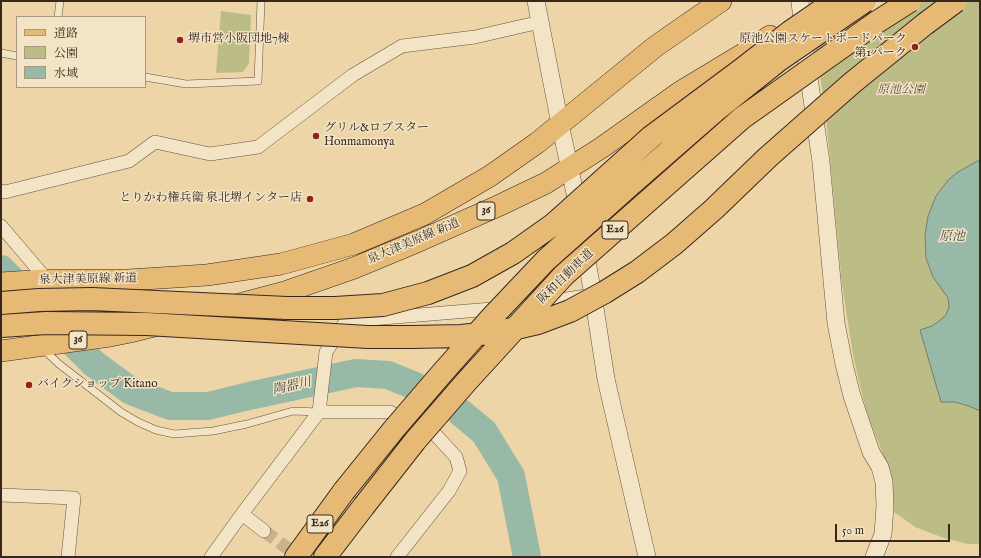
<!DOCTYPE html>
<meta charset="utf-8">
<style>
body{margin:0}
#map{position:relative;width:981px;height:558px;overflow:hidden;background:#edd5a8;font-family:"IM FELL English","Noto Serif JP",serif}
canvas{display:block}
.frame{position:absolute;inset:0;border:2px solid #37281f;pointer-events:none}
.legend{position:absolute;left:16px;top:16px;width:130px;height:72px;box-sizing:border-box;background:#f3e4c6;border:1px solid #a89983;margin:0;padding:5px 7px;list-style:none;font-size:12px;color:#37281f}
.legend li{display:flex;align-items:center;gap:8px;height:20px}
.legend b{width:20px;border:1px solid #a89983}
.scale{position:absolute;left:835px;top:524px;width:115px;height:18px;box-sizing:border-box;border:2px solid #37281f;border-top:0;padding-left:5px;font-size:12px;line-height:14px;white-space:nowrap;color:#37281f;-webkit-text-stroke:3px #f3e4c6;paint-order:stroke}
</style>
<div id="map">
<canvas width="981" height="558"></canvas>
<div class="frame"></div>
<ul class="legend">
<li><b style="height:5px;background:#e6ba74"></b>道路</li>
<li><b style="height:11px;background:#bbbc86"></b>公園</li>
<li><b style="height:11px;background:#99b9a7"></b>水域</li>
</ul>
<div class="scale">50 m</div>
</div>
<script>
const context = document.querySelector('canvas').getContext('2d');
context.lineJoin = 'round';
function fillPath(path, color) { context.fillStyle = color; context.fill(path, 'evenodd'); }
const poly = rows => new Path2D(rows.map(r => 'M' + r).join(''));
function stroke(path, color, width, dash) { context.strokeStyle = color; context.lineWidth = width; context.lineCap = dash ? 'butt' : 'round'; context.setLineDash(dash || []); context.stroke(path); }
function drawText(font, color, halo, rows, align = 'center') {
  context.font = font + ' "IM FELL English","Noto Serif JP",serif'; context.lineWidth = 3; context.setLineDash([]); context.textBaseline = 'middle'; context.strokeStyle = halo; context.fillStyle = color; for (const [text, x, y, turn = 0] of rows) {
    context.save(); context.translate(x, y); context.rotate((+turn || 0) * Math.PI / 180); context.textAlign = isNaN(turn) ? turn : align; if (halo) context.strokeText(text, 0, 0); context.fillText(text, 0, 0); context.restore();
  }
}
const green = poly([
 [907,1,980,1,980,544,968,544,944,538,915,527,894,512,892,478,887,464,870,422,863,398,853,355,842,284,826,117,816,49,837,34],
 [221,11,251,15,249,63,243,72,216,73]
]);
const water = poly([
 [980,160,980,411,969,406,955,402,941,402,920,330,932,326,938,322,946,315,949,307,948,298,933,277,926,258,925,236,928,216,936,196,949,179,958,172,974,163,980,160]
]);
const river = poly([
 [1,269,93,363,131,391,170,406,208,406,249,396,356,373,388,375,415,386,455,408,484,432,511,476,527,557]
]);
const minorTunnel = poly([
 [264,531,299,557]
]);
const service = poly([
 [58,17,60,1],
 [1,53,17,56],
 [145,77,186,84,258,81,261,1],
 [42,348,59,364,121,412,138,422,156,430,174,434,213,431,247,424,293,411,319,412]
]);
const minor = poly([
 [1,191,5,192,129,161,155,142,210,154,258,147,353,75,402,46,475,37,540,22],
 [1,226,47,280],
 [319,412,390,412,434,433,456,457,460,471,449,491,397,557],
 [1,495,74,498,68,557],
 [242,514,264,531],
 [211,557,242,514,319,412,326,352,346,321,516,307,586,296]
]);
const tertiary = poly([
 [536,1,560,124,575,193,593,295,606,379,647,557],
 [800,1,804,43,821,162,836,323,844,364,852,396,871,452,880,467,884,482,885,506,883,534,874,557]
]);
const primary = poly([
 [1,283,47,280,128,280,207,275,281,264,354,244,425,214,490,176,537,143,656,46,721,1],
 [1,351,110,336,130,332,202,314,285,292,354,268,419,241,498,206,546,183,601,148,680,92,753,48,770,36]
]);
const motorway = poly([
 [296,557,344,491],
 [325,557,364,506]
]);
const motorwayBridge = poly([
 [1,303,39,300,92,299,287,308,335,308,383,305,428,293,472,276,513,253,554,224,651,137,741,70,790,32,835,1],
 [1,326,46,323,147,324,368,337,412,337,461,336,499,332,538,323,570,311,605,292,637,272,674,244,714,209,768,157,852,83,925,24,956,1],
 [344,491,394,429,443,372,492,317,546,260,629,186,715,111,779,60,865,1],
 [364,506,415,441,467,381,564,275,742,118,877,22,910,1]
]);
const markers = [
 [180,40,4,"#8f2418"],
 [915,47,4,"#8f2418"],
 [316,136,4,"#8f2418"],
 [310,199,4,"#8f2418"],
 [29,385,4,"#8f2418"]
];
const shields = [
 [486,211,18],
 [615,230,26],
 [78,340,18],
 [320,524,26]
];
const shieldNames = [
 ["36",486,211],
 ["E26",615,230],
 ["36",78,340],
 ["E26",320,524]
];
const poiNames = [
 ["堺市営小阪団地7棟",188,40],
 ["原池公園スケートボードパーク",907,40,"right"],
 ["第1パーク",907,54,"right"],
 ["グリル&ロブスター",324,129],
 ["Honmamonya",324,143],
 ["とりかわ権兵衛 泉北堺インター店",302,199,"right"],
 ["バイクショップ Kitano",37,385]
];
const parkNames = [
 ["原池公園",901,91]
];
const streetNames = [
 ["泉大津美原線 新道",414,242,-23],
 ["阪和自動車道",566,277,-44],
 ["泉大津美原線 新道",88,280,-1]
];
const waterNames = [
 ["原池",952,237],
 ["陶器川",292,387,-13]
];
fillPath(green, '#bbbc86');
fillPath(water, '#99b9a7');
stroke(water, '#727f71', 1);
stroke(river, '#99b9a7', 28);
stroke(minorTunnel, '#c9b28d', 13, [13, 6]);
stroke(service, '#645341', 8);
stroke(minor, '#645341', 14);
stroke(tertiary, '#645341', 18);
stroke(primary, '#37281f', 22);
stroke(motorway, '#37281f', 24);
stroke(service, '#f3e4c6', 7);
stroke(minor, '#f3e4c6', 13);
stroke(tertiary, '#f3e4c6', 17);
stroke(primary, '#e6ba74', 21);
stroke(motorway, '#e6ba74', 22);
stroke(motorwayBridge, '#37281f', 24, []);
stroke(motorwayBridge, '#e6ba74', 22);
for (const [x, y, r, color] of markers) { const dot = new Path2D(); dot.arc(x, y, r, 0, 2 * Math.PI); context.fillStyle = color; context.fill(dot); stroke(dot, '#f3e4c6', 1.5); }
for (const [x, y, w] of shields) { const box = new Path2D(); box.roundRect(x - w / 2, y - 9, w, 18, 3); context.fillStyle = '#f3e4c6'; context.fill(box); stroke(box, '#37281f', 1); }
drawText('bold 11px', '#37281f', null, shieldNames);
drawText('12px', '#37281f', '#f3e4c6', poiNames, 'left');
drawText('italic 12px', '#584d39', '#f3e4c6', parkNames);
drawText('12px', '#37281f', '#f3e4c6', streetNames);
drawText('italic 13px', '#504c41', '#f3e4c6', waterNames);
</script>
